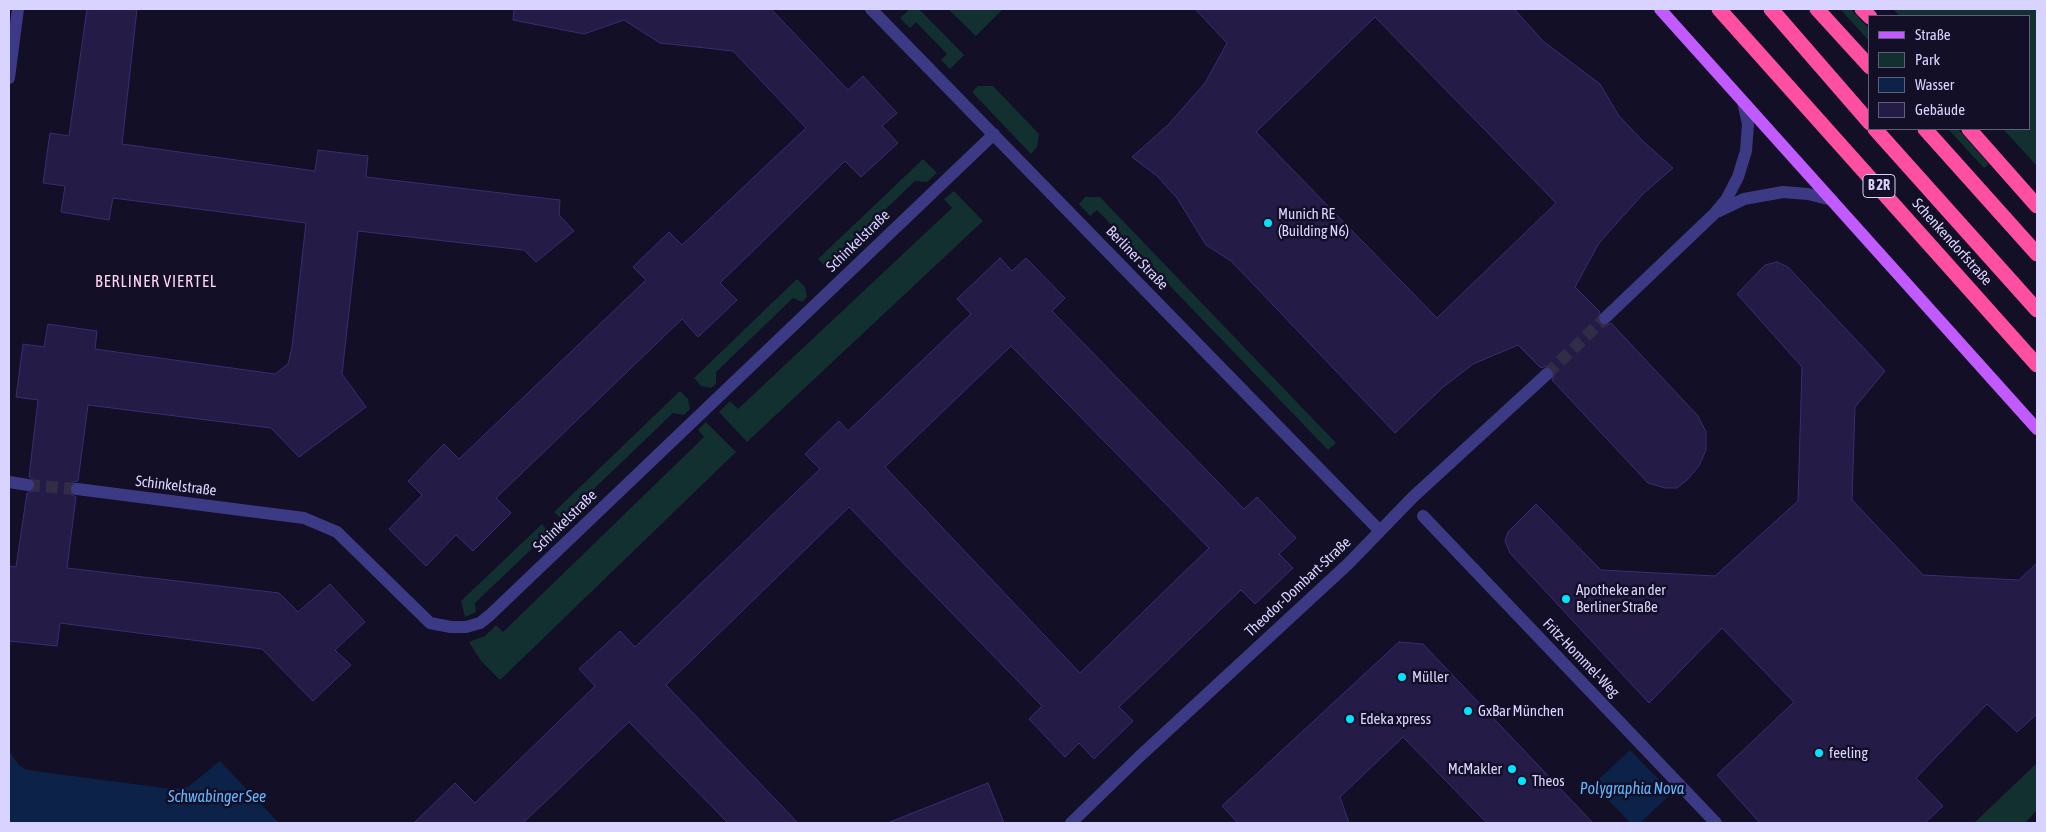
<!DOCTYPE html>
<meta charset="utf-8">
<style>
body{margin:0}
#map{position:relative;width:2046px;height:832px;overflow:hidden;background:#130f26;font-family:"Asap Condensed",sans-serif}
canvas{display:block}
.frame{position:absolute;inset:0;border:10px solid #d9d4ff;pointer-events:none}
.legend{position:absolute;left:1868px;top:15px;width:162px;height:115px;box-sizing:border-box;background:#130f26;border:1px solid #625e7d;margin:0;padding:6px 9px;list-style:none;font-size:15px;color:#d9d4ff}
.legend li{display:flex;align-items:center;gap:10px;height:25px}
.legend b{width:25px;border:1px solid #625e7d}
</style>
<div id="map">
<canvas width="2046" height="832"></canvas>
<div class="frame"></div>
<ul class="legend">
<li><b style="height:6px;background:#c25bff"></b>Straße</li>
<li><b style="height:14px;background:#12302f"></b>Park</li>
<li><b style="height:14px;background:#0c2248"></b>Wasser</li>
<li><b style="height:14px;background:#241b47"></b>Gebäude</li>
</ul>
</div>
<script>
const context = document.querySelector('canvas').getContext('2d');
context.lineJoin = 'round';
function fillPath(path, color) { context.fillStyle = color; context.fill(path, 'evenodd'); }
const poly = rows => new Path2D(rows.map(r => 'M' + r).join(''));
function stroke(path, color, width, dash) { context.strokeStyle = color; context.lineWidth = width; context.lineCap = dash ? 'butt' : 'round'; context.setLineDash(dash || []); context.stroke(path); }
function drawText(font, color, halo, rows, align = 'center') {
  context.font = font + ' "Asap Condensed",sans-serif'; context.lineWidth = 5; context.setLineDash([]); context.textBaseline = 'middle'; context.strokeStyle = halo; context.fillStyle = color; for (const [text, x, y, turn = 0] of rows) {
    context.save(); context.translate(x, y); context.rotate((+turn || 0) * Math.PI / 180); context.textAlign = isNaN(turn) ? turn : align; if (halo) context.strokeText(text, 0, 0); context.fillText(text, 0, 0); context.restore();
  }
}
const green = poly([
 [910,9,919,9,964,55,950,69,941,60,947,54,916,22,910,28,900,18],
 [948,9,1003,9,976,36],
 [1840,9,1851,9,1870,30,1870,42],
 [1893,9,2037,9,2037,166,2003,129,2030,129,2030,16,1900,16],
 [978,86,993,86,1039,134,1037,147,1031,154,972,92],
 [1948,129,1958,129,1989,164,1984,168],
 [923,159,937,173,927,182,915,181,844,249,846,259,839,266,826,267,818,259],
 [954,191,983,221,747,442,719,412,730,401,738,409,952,208,944,199],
 [1085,197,1100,197,1336,443,1328,450,1097,210,1090,216,1079,204],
 [797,279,805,287,807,297,802,302,793,298,716,372,716,384,711,388,701,386,694,378],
 [680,391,688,399,690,409,684,415,673,413,576,506,577,517,572,522,562,519,554,512],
 [706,422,736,452,500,680,481,661,469,642,485,636,496,625,503,632,704,437,698,430],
 [542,524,549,532,552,541,548,545,540,541,475,603,476,612,465,617,461,601],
 [2037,763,2037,810,2025,823,1974,823]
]);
const water = poly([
 [1630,750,1672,793,1640,823,1631,823,1593,785],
 [9,751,19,765,25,769,34,771,172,789,188,787,220,761,279,823,9,823]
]);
const building = poly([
 [87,9,137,9,122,144,315,171,318,150,368,156,366,177,560,200,559,215,574,231,536,262,524,250,358,231,342,374,366,407,299,457,271,428,88,405,78,481,73,482,69,488,70,493,76,497,67,568,279,593,298,612,330,584,365,622,335,650,351,665,313,701,262,649,60,623,57,646,9,641,9,566,16,567,27,493,34,490,36,486,33,479,29,477,38,400,16,397,23,344,44,347,48,324,97,331,95,349,275,374,288,364,292,347,306,223,113,198,109,220,61,212,65,186,43,183,50,133,69,136,87,9],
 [514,9,771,9,848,90,863,76,897,113,882,126,898,143,861,177,845,161,720,283,737,300,698,337,682,319,496,498,511,513,473,551,456,535,426,566,389,529,422,495,408,481,444,444,459,459,646,280,633,267,669,232,682,245,806,128,733,51,660,43,624,20,584,34,513,20,514,9],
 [1195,9,1514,9,1543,41,1600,84,1619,116,1644,142,1673,168,1643,194,1599,243,1575,287,1600,312,1597,319,1600,324,1606,326,1611,323,1698,416,1706,432,1706,450,1699,466,1687,480,1677,488,1665,488,1648,483,1552,380,1555,373,1553,368,1546,366,1541,368,1518,345,1473,364,1442,388,1395,433,1256,287,1231,261,1206,245,1177,198,1157,176,1132,157,1169,124,1205,83,1227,43,1195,9],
 [1375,17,1556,203,1437,318,1256,132,1375,17],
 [1000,258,1012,271,1026,258,1065,298,1052,311,1090,350,1244,509,1257,497,1296,538,1279,554,1293,568,1255,604,1241,590,1119,707,1133,721,1094,759,1079,743,1065,757,1029,719,1042,706,849,507,666,685,798,823,728,823,629,722,523,823,414,823,455,783,475,803,595,686,579,669,620,631,635,647,820,469,805,454,839,421,848,431,971,314,957,299,1000,258],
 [1011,346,1209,548,1080,673,885,467,1011,346],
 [1777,262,1788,267,1885,371,1855,407,1852,500,1923,575,2019,580,2037,563,2037,714,2017,732,1987,704,1916,778,1943,806,1925,823,1760,823,1717,775,1794,702,1722,628,1649,703,1510,553,1505,541,1508,532,1536,504,1601,570,1715,576,1798,501,1802,367,1737,294,1765,265,1777,262],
 [1399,642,1423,644,1593,823,1487,823,1403,737,1340,797,1349,823,1238,823,1222,806,1399,642],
 [988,783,1004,823,890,823,890,822,988,783]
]);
const minorTunnel = poly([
 [1547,374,1605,318],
 [28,485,77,489]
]);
const minor = poly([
 [871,9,1380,531],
 [9,78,18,9],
 [1719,211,1744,199,1783,192,1808,194,1832,200],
 [1605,318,1715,213,1726,200,1738,177,1746,151,1748,124,1743,102],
 [9,482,28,485],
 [77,489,304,518,337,532,430,623,451,627,466,627,480,623,490,615,994,134],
 [1423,516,1716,823],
 [1071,823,1139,757,1348,564,1413,497,1547,374]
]);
const major = poly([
 [1660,9,2037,429]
]);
const highway = poly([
 [1719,9,2037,365],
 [1771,9,1870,123],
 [1817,9,1870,67],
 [1862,9,1870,17],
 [1875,129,2037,310],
 [1925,129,2037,254],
 [1969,129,2037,206]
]);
const markers = [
 [1268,223,5,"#00e5ff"],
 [1566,599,5,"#00e5ff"],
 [1402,677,5,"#00e5ff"],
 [1468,711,5,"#00e5ff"],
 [1350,719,5,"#00e5ff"],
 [1819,753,5,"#00e5ff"],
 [1512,769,5,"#00e5ff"],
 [1522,781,5,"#00e5ff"]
];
const shields = [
 [1879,186,32]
];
const shieldNames = [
 ["B 2R",1879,186]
];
const poiNames = [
 ["Munich RE",1278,214],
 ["(Building N6)",1278,231],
 ["Apotheke an der",1576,590],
 ["Berliner Straße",1576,607],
 ["Müller",1412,677],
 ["GxBar München",1478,711],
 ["Edeka xpress",1360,719],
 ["feeling",1829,753],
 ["McMakler",1502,769,"right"],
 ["Theos",1532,781]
];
const streetNames = [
 ["Schinkelstraße",858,241,-44],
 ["Schenkendorfstraße",1952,242,48],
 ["Berliner Straße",1137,258,46],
 ["Schinkelstraße",176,486,7],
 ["Schinkelstraße",565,521,-44],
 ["Theodor-Dombart-Straße",1298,587,-43],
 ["Fritz-Hommel-Weg",1581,658,46]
];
const neighbourhoodNames = [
 ["BERLINER VIERTEL",156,282]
];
const waterNames = [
 ["Polygraphia Nova",1632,789],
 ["Schwabinger See",217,797]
];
fillPath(green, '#12302f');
fillPath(water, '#0c2248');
fillPath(building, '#241b47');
stroke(building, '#3b2d73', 1);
stroke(minorTunnel, '#312d47', 12, [12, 6]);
stroke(minor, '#3d3a85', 12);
stroke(major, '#c25bff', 12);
stroke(highway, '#ff4fa3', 15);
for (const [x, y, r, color] of markers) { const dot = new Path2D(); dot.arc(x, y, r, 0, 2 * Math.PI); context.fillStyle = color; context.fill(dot); stroke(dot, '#130f26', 2); }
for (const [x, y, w] of shields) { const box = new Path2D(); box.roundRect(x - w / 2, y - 11.5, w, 23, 4); context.fillStyle = '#130f26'; context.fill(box); stroke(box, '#d9d4ff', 1); }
drawText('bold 14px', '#d9d4ff', null, shieldNames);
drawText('15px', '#d9d4ff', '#130f26', poiNames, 'left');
drawText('15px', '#d9d4ff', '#130f26', streetNames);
context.letterSpacing = '1px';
drawText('16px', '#ffd6f0', '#130f26', neighbourhoodNames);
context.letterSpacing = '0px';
drawText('italic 16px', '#62b6ff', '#130f26', waterNames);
</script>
